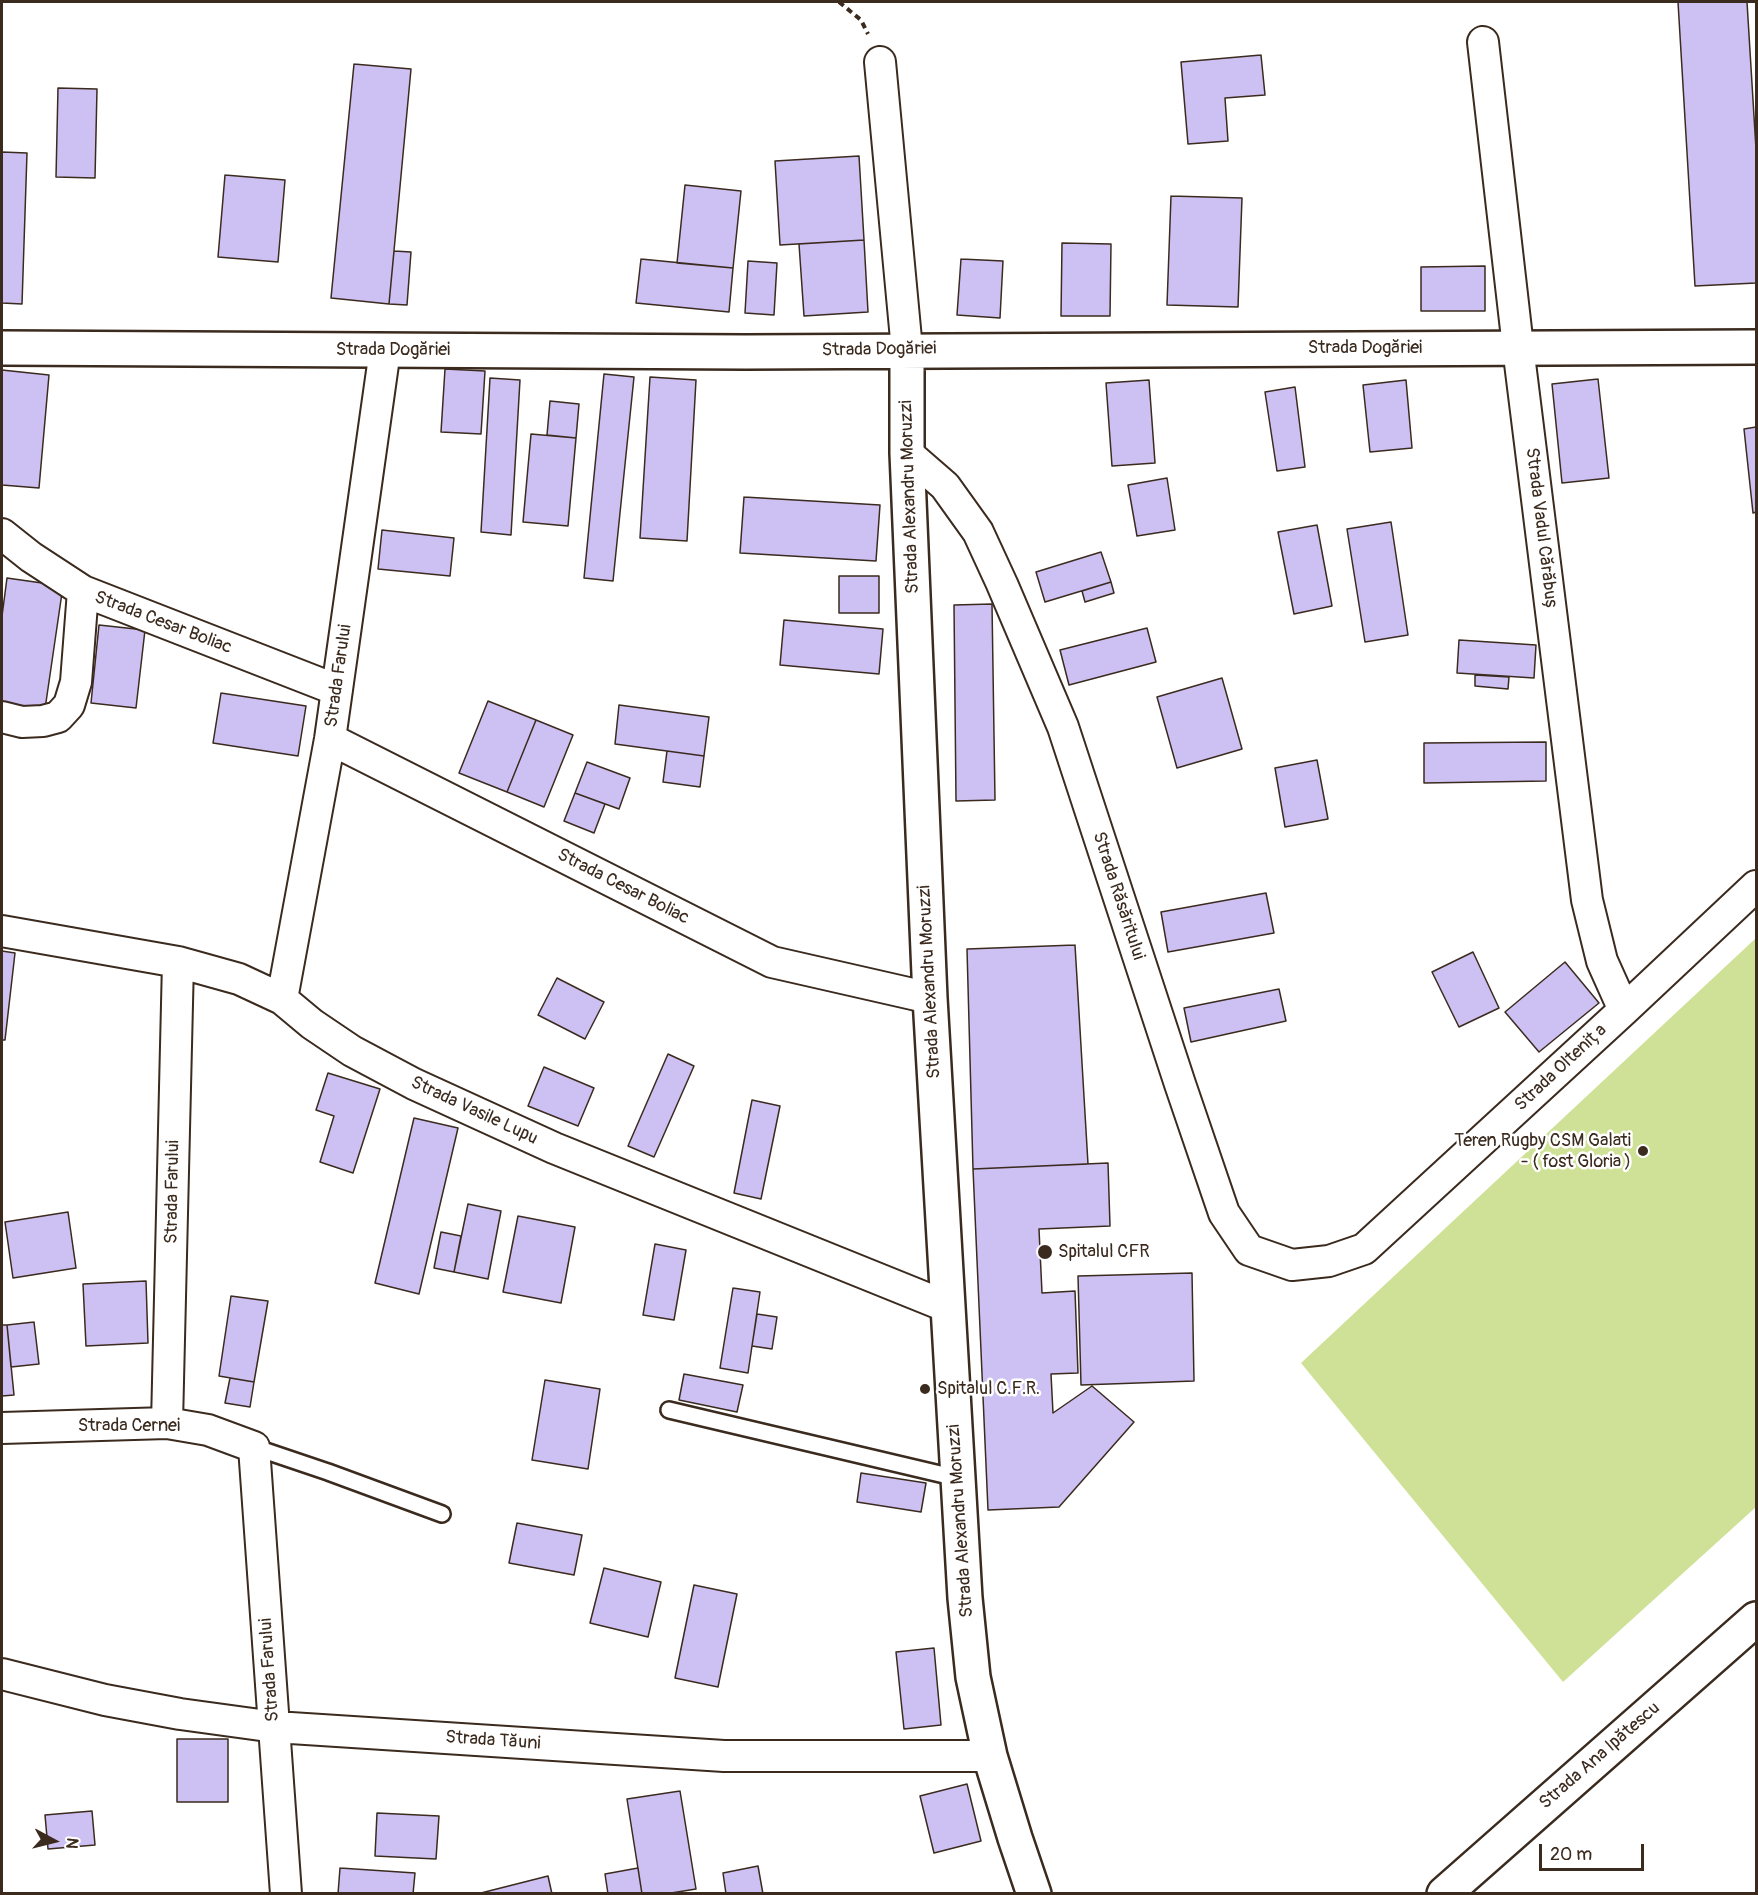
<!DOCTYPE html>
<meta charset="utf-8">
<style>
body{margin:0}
#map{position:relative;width:1758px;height:1895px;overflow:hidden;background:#fff;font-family:Pangolin,sans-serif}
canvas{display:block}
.frame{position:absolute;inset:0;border:3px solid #3b2a1e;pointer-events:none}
.north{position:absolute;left:24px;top:1811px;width:60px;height:60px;-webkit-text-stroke:4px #fff;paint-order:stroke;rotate:97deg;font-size:16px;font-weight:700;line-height:24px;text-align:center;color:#3b2a1e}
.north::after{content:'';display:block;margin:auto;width:21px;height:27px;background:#3b2a1e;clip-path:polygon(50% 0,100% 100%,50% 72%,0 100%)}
.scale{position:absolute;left:1539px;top:1844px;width:105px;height:27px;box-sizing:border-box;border:3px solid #3b2a1e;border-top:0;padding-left:8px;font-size:18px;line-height:21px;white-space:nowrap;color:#3b2a1e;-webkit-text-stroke:4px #fff;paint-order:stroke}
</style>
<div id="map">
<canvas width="1758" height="1895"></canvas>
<div class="frame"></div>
<div class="north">N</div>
<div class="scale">20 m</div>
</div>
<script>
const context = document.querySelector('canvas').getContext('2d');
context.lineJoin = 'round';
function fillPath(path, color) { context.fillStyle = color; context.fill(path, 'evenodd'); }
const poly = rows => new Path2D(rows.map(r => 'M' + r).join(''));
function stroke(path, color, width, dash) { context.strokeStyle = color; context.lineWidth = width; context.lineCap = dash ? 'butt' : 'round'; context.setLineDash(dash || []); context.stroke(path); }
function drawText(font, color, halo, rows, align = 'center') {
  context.font = font + ' Pangolin,sans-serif'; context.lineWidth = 5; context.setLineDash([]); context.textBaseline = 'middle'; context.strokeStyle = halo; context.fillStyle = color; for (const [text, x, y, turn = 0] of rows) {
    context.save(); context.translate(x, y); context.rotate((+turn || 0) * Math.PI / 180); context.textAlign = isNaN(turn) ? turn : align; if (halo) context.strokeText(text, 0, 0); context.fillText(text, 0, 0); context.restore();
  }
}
const green = poly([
 [1756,938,1756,1507,1563,1682,1301,1363]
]);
const building = poly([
 [1678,2,1747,2,1756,149,1756,283,1695,286,1678,2],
 [1261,55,1265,95,1225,98,1228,141,1188,144,1181,62,1261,55],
 [354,64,411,69,389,304,331,298,354,64],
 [58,88,97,89,95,178,56,177,58,88],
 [2,152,27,153,22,304,2,303,2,152],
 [859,156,864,240,780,245,775,161,859,156],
 [225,175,285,180,278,262,218,257,225,175],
 [685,185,741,191,733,268,677,263,685,185],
 [1171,196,1242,198,1238,307,1167,305,1171,196],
 [864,240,868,312,804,316,799,244,864,240],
 [1062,243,1111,244,1110,316,1061,316,1062,243],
 [394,251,411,252,407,305,389,304,394,251],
 [641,259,733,268,729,312,636,303,641,259],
 [961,259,1003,261,1000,318,957,315,961,259],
 [748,261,777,263,774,315,745,313,748,261],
 [1485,266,1485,311,1421,311,1421,267,1485,266],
 [445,369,485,371,481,434,441,432,445,369],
 [2,370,49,375,39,488,2,485,2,370],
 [604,374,634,377,613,581,584,578,604,374],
 [650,377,696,380,687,541,640,538,650,377],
 [490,378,520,380,511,535,481,532,490,378],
 [1598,379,1609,478,1562,483,1552,384,1598,379],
 [1149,380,1155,463,1112,466,1106,383,1149,380],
 [1406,380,1412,448,1370,452,1363,385,1406,380],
 [1295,387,1305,467,1277,471,1265,392,1295,387],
 [550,401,579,404,576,438,547,435,550,401],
 [1756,427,1756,512,1753,513,1744,429,1756,427],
 [531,434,576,438,568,526,523,522,531,434],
 [1167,478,1175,530,1137,536,1128,485,1167,478],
 [744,497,880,505,876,561,740,553,744,497],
 [1391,522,1408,635,1365,642,1347,529,1391,522],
 [1317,525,1332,606,1294,614,1278,532,1317,525],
 [382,530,454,538,450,576,378,569,382,530],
 [1101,552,1111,582,1045,602,1036,572,1101,552],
 [839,576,879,576,879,613,839,613,839,576],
 [7,578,63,586,45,709,2,703,2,616,7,578],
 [1111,582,1114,593,1085,602,1082,591,1111,582],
 [992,604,995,800,956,801,954,605,992,604],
 [784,620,883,629,879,674,780,665,784,620],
 [99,625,145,630,136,708,91,703,99,625],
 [1147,628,1156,662,1069,685,1060,650,1147,628],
 [1459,640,1536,645,1534,678,1457,673,1459,640],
 [1475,675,1509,677,1508,689,1475,686,1475,675],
 [1222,678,1242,749,1177,768,1157,697,1222,678],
 [221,693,306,706,298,756,213,743,221,693],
 [488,701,536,720,507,792,459,773,488,701],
 [619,705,709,717,704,756,615,744,619,705],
 [536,720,573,735,544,807,507,792,536,720],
 [1546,742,1546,781,1424,783,1424,743,1546,742],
 [667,751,704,756,700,787,663,782,667,751],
 [1317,760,1328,819,1285,827,1275,768,1317,760],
 [587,762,630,778,619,809,575,793,587,762],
 [575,793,605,804,594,833,564,821,575,793],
 [1266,893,1274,933,1168,952,1161,912,1266,893],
 [1075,945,1088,1164,973,1169,967,949,1075,945],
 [2,951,15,953,5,1040,2,1040,2,951],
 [1473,952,1499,1008,1459,1027,1432,972,1473,952],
 [1565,962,1599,1003,1539,1052,1505,1012,1565,962],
 [557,978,604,1002,585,1039,538,1015,557,978],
 [1279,989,1286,1021,1191,1042,1184,1008,1279,989],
 [668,1054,694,1066,654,1157,628,1146,668,1054],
 [544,1067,594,1088,578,1126,528,1106,544,1067],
 [328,1073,380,1089,353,1173,320,1162,334,1116,316,1110,328,1073],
 [752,1100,780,1106,761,1199,734,1193,752,1100],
 [414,1118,458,1128,419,1294,375,1283,414,1118],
 [1108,1163,1110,1226,1039,1229,1042,1293,1075,1291,1078,1373,1051,1374,1053,1413,1092,1386,1134,1422,1059,1507,988,1510,973,1169,1108,1163],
 [468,1204,501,1211,488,1279,454,1272,468,1204],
 [68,1212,76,1268,13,1278,5,1222,68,1212],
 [518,1216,575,1227,561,1303,503,1292,518,1216],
 [441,1232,461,1236,454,1272,434,1268,441,1232],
 [655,1244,686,1250,674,1320,643,1315,655,1244],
 [1192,1273,1194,1381,1081,1385,1078,1276,1192,1273],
 [146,1281,148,1343,86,1346,83,1284,146,1281],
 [733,1288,760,1292,748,1373,720,1368,733,1288],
 [231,1296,268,1301,254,1382,219,1376,231,1296],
 [757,1314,777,1317,772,1349,752,1346,757,1314],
 [34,1322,39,1364,11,1367,7,1325,34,1322],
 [2,1325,7,1325,14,1395,2,1396,2,1325],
 [684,1374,743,1385,737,1412,679,1400,684,1374],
 [230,1378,254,1382,250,1407,225,1403,230,1378],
 [545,1380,600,1389,588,1469,532,1460,545,1380],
 [861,1473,926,1483,921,1512,857,1502,861,1473],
 [517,1523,582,1535,574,1575,509,1563,517,1523],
 [604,1568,661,1582,648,1637,590,1623,604,1568],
 [694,1585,737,1594,718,1687,675,1678,694,1585],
 [934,1648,941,1725,904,1729,896,1652,934,1648],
 [177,1739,228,1739,228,1802,177,1802,177,1739],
 [967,1784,981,1841,934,1853,920,1796,967,1784],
 [680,1791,696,1889,665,1894,642,1894,627,1799,680,1791],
 [92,1811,95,1845,48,1849,45,1815,92,1811],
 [377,1813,439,1816,436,1859,375,1856,377,1813],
 [758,1866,763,1894,726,1894,723,1873,758,1866],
 [340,1868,415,1873,413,1894,338,1894,340,1868],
 [638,1868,642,1894,608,1894,605,1874,638,1868],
 [548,1876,552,1894,477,1894,548,1876]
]);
const path = poly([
 [839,2,861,20,868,34]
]);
const lane = poly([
 [669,1410,957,1478],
 [254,1447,328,1472,442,1514]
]);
const street = poly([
 [1483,42,1518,347,1587,900,1602,961,1624,1010],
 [880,62,907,350],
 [907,453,945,486,978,532,1002,584,1063,727,1180,1084,1224,1213,1249,1250,1292,1265,1329,1261,1364,1249,1624,1010,1756,886],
 [2,534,31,557,83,591,337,690],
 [2,717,22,722,43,721,58,717,69,705,76,682,83,591],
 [330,739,772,962,930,998],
 [2,931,178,962,239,979,282,999,312,1024,352,1051,414,1084,554,1148,948,1307],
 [282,999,330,739,385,350],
 [167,1423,178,962],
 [2,1428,167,1423,208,1430,254,1447,286,1894],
 [2,1674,105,1700,180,1714,275,1727,724,1756,990,1756]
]);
const secondary = poly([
 [2,348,746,352,1756,347],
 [907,350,907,453,930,998,965,1598,973,1677,990,1756,1015,1838,1034,1894],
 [1444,1894,1756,1619]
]);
const markers = [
 [1643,1151,6,"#3b2a1e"],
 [1045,1252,8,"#3b2a1e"],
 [925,1389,6,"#3b2a1e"]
];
const streetNames = [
 ["Strada Dogăriei",1365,348],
 ["Strada Dogăriei",393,350],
 ["Strada Dogăriei",879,350,-1],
 ["Strada Alexandru Moruzzi",910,497,-92],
 ["Strada Vadul Cărăbuș",1541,529,83],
 ["Strada Cesar Boliac",163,623,21],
 ["Strada Farului",339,676,-82],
 ["Strada Cesar Boliac",623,887,27],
 ["Strada Răsăritului",1118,896,72],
 ["Strada Alexandru Moruzzi",930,982,-93],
 ["Strada Oltenița",1561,1068,-43],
 ["Strada Vasile Lupu",474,1111,25],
 ["Strada Farului",173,1192,-89],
 ["Strada Cernei",129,1426],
 ["Strada Alexandru Moruzzi",961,1521,-94],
 ["Strada Farului",270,1670,-94],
 ["Strada Tăuni",493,1741,4],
 ["Strada Ana Ipătescu",1600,1756,-41]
];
const poiNames = [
 ["Teren Rugby CSM Galati",1631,1141,"right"],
 ["- ( fost Gloria )",1631,1162,"right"],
 ["Spitalul CFR",1058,1252],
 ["Spitalul C.F.R.",937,1389]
];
fillPath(green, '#cee196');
fillPath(building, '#cdc1f3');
stroke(building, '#3b2a1e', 1.5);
stroke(lane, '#3b2a1e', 20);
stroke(street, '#3b2a1e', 34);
stroke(secondary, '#3b2a1e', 38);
stroke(path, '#3b2a1e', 4, [6, 4.5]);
stroke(lane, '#fff', 15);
stroke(street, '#fff', 30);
stroke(secondary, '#fff', 33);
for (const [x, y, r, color] of markers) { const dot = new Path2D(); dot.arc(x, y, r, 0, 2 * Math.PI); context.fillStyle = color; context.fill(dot); stroke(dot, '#fff', 2); }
drawText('18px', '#3b2a1e', '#fff', streetNames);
drawText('18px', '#3b2a1e', '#fff', poiNames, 'left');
</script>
